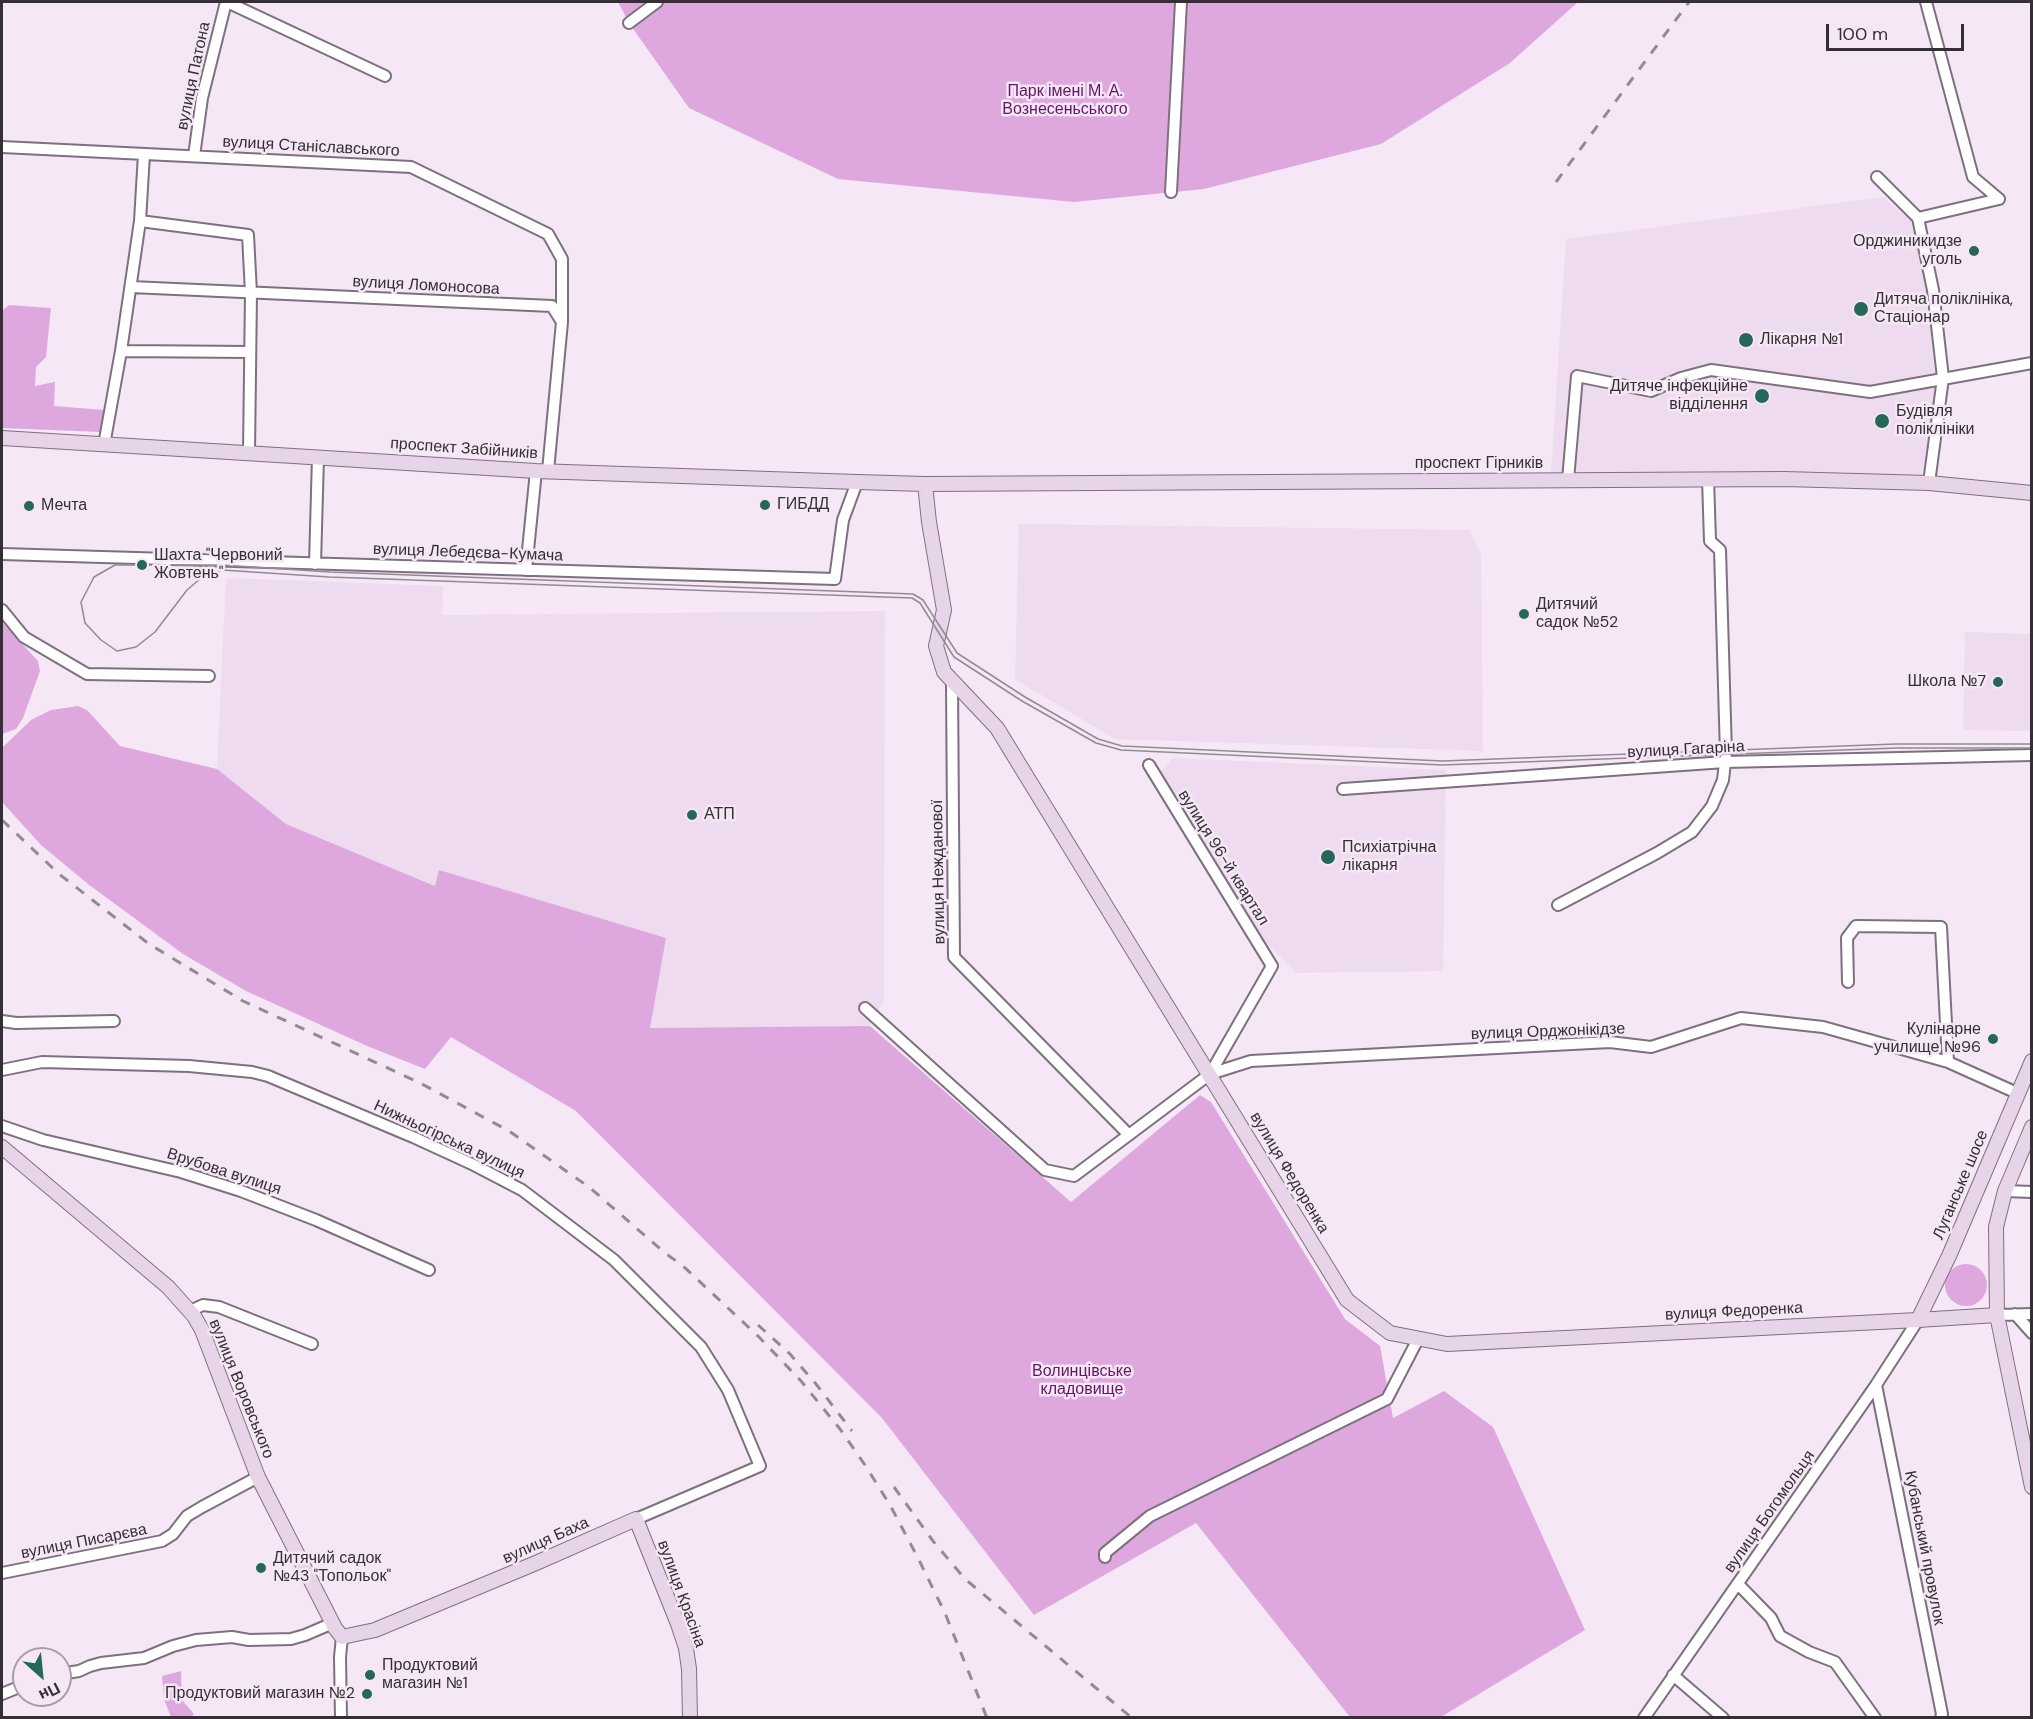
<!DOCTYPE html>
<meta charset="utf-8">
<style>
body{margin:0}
#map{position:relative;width:2033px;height:1719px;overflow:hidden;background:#f5e7f5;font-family:"DM Sans",sans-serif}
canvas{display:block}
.frame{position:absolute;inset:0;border:3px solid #342f34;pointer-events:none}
.north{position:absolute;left:12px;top:1647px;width:60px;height:60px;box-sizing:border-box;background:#f5e7f5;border:2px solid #a89da8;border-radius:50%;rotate:153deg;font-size:16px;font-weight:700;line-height:24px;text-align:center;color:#342f34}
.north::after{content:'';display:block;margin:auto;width:21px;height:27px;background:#256859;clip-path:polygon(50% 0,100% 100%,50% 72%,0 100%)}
.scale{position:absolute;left:1826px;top:24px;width:138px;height:27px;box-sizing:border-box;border:3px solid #342f34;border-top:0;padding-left:8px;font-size:18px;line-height:21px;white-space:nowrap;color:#342f34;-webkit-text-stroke:4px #f5e7f5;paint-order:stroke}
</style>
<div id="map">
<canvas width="2033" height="1719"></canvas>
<div class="frame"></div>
<div class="north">Пн</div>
<div class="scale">100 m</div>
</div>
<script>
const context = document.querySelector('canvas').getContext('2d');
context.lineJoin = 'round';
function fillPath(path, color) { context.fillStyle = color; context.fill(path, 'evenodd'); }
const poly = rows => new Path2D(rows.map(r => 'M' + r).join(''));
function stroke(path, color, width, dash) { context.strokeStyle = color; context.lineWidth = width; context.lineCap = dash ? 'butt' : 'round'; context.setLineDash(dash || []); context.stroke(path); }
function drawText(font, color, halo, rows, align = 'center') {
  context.font = font + ' "DM Sans",sans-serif'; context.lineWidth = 5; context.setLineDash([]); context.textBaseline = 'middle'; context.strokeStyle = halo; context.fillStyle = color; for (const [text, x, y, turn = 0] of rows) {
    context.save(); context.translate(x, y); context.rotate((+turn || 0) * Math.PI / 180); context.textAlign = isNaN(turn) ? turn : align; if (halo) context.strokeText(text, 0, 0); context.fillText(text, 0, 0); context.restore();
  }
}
const built = poly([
 [1883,197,1911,221,1927,290,1936,390,1922,476,1551,474,1566,239],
 [1019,524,1470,530,1481,554,1483,751,1115,739,1015,679],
 [226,578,443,586,442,615,885,611,884,1001,870,1026,650,1028,439,871,436,886,286,824,217,769],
 [1965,632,2031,634,2031,731,1963,730],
 [1173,758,1446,770,1443,971,1296,973,1264,941,1159,773]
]);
const green = poly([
 [618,2,1578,2,1510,63,1381,144,1204,189,1074,202,838,179,689,108,629,23],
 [9,305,51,308,46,357,36,367,35,386,55,382,54,406,104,410,100,432,2,428,2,311],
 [2,622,38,661,40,671,23,718,16,729,2,734],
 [78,706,87,710,120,746,217,769,286,824,435,886,439,870,666,938,650,1028,870,1026,1071,1202,1200,1095,1211,1102,1345,1319,1380,1346,1393,1418,1444,1391,1493,1427,1585,1630,1441,1717,1350,1717,1196,1523,1034,1615,882,1418,576,1111,451,1037,425,1069,367,1046,246,991,183,954,88,884,41,845,2,802,2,748,31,720,51,710],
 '1945 1285a21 21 0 1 1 42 0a21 21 0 1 1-42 0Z',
 [181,1671,182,1700,194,1714,191,1717,171,1717,164,1699,162,1676]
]);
const street = poly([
 [227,2,385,76],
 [1926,2,1973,177,1999,199],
 [629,23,657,2],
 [2,147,411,167,548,234,562,259,562,322],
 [144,154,140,221,248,235,251,293,249,452],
 [194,156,202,98,226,2],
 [1877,177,1918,218,1933,290,1943,378,1929,483],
 [1171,192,1181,2],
 [1918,218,1999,199],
 [131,287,552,306,562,322,548,471],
 [121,351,250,352],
 [104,445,121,351,140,221],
 [1568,480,1577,376,1651,391,1681,378,1711,370,1870,392,2032,363],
 [2,554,835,579,843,520,857,482],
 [315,564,318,457],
 [526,570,536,471],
 [2,610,24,637,87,674,209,676],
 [952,683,954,957,1129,1135],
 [1343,789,1725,762,2032,755],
 [1558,905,1657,853,1692,832,1712,806,1723,780,1726,754,1720,550,1710,541,1708,479],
 [1848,982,1847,938,1856,926,1941,927,1948,1062],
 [865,1008,1045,1170,1074,1176,1210,1074,1272,966,1149,765],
 [2,1021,16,1023,114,1021],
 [2,1070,42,1062,189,1066,252,1072,268,1076,413,1137,474,1165,522,1190,614,1260,701,1347,728,1390,760,1466,636,1519],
 [1210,1074,1251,1061,1610,1042,1651,1047,1741,1018,1823,1027,1948,1062,2017,1093],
 [2,1126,43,1140,181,1172,241,1191,316,1220,429,1270],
 [2005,1191,2032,1192],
 [190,1311,203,1305,219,1307,312,1344],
 [2015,1314,2032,1333],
 [1997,1315,2032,1314],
 [1876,1385,1942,1714,1941,1718],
 [1105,1557,1105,1553,1150,1516,1387,1399,1418,1339],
 [2,1573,162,1541,173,1534,187,1516,202,1507,258,1477],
 [1738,1584,1771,1618,1780,1636,1809,1652,1835,1662,1875,1718],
 [60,1674,79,1671,90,1666,101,1663,144,1658,173,1646,196,1640,232,1637,249,1640,291,1639,305,1635,333,1623],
 [1673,1675,1723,1718],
 [2,1694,24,1685],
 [341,1718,340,1657,342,1637],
 [1644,1718,1876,1385,1918,1320]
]);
const secondary = poly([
 [2,438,536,471,857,482,925,484,1784,479,1929,483,2032,493],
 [925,484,929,522,944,610,936,646,944,672,997,728,1347,1300,1390,1333,1447,1344,1918,1320,1997,1315],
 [2032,1127,2005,1191,1996,1227,1997,1315,2032,1487],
 [2,1147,168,1287,194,1316,202,1330,258,1477,335,1628,342,1637,375,1630,536,1563,636,1519,678,1624,686,1648,689,1669,690,1718],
 [1918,1320,1949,1256,2032,1061]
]);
const tram = poly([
 [2032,744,1896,744,1442,761,1122,746,1098,739,1025,697,957,653,923,600,913,594,330,572,222,565,115,565,94,577,81,602,85,623,101,640,117,651,136,647,155,632,187,590,201,578,222,570,329,577,912,598,920,603,954,657,1022,701,1096,743,1121,750,1442,765,1896,748,2032,748]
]);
const rail = poly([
 [1556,182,1689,2],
 [2,820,59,874,149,944,243,1001,420,1083,509,1131,589,1187,665,1253,683,1266,759,1337,801,1381,840,1429,865,1465,890,1505,918,1558,945,1613,987,1718],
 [758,1325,790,1354,816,1384,852,1431],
 [894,1487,933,1541,965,1579,1132,1718]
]);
const markers = [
 [1974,251,6,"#256859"],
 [1861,309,8,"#256859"],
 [1746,340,8,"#256859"],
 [1762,396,8,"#256859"],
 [1882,421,8,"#256859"],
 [765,505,6,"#256859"],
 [29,506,6,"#256859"],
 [142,565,6,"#256859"],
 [1524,614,6,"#256859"],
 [1998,682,6,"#256859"],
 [692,815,6,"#256859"],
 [1328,857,8,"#256859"],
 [1993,1039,6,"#256859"],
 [261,1568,6,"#256859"],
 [370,1675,6,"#256859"],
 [367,1694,6,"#256859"]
];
const streetNames = [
 ["вулиця Патона",194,76,-78],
 ["вулиця Станіславського",311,147,3],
 ["вулиця Ломоносова",426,286,3],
 ["проспект Забійників",464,449,4],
 ["проспект Гірників",1479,464],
 ["вулиця Лебедєва-Кумача",468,553,2],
 ["вулиця Гагаріна",1686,750,-3],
 ["вулиця 96-й квартал",1223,858,58],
 ["вулиця Нежданової",939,872,-91],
 ["вулиця Орджонікідзе",1548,1032,-2],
 ["Нижньогірська вулиця",449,1140,25],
 ["Врубова вулиця",224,1172,18],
 ["вулиця Федоренка",1289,1173,59],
 ["Луганське шосе",1961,1185,-67],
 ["вулиця Федоренка",1734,1312,-3],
 ["вулиця Воровського",241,1389,68],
 ["вулиця Богомольця",1770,1512,-55],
 ["вулиця Баха",546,1541,-24],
 ["вулиця Писарєва",84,1542,-11],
 ["Кубанський провулок",1924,1548,79],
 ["вулиця Красіна",681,1594,70]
];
const parkNames = [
 ["Парк імені М. А.",1065,92],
 ["Вознесеньського",1065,110],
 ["Волинцівське",1082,1372],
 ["кладовище",1082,1390]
];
const poiNames = [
 ["Орджиникидзе",1962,242,"right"],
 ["уголь",1962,260,"right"],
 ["Дитяча поліклініка,",1874,300],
 ["Стаціонар",1874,318],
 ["Лікарня №1",1760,340],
 ["Дитяче інфекційне",1748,387,"right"],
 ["відділення",1748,405,"right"],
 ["Будівля",1896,412],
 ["поліклініки",1896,430],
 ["ГИБДД",777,505],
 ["Мечта",41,506],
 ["Шахта \"Червоний",154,556],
 ["Жовтень\"",154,574],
 ["Дитячий",1536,605],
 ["садок №52",1536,623],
 ["Школа №7",1986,682,"right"],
 ["АТП",704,815],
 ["Психіатрічна",1342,848],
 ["лікарня",1342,866],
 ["Кулінарне",1981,1030,"right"],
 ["училище №96",1981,1048,"right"],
 ["Дитячий садок",273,1559],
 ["№43 \"Топольок\"",273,1577],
 ["Продуктовий",382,1666],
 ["магазин №1",382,1684],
 ["Продуктовий магазин №2",355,1694,"right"]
];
fillPath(built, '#efdbef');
fillPath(green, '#dea8df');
stroke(street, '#7d717d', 14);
stroke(secondary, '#7d717d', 16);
stroke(street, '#fff', 10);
stroke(secondary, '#e7d4e8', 14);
stroke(tram, '#938a93', 1.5);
stroke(rail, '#938a93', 3, [10, 10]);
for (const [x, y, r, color] of markers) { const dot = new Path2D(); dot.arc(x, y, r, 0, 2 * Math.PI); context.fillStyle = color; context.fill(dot); stroke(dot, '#f5e7f5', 2); }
drawText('16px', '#342f34', '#f5e7f5', streetNames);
drawText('16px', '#621766', '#f5e7f5', parkNames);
drawText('16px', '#342f34', '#f5e7f5', poiNames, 'left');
</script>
